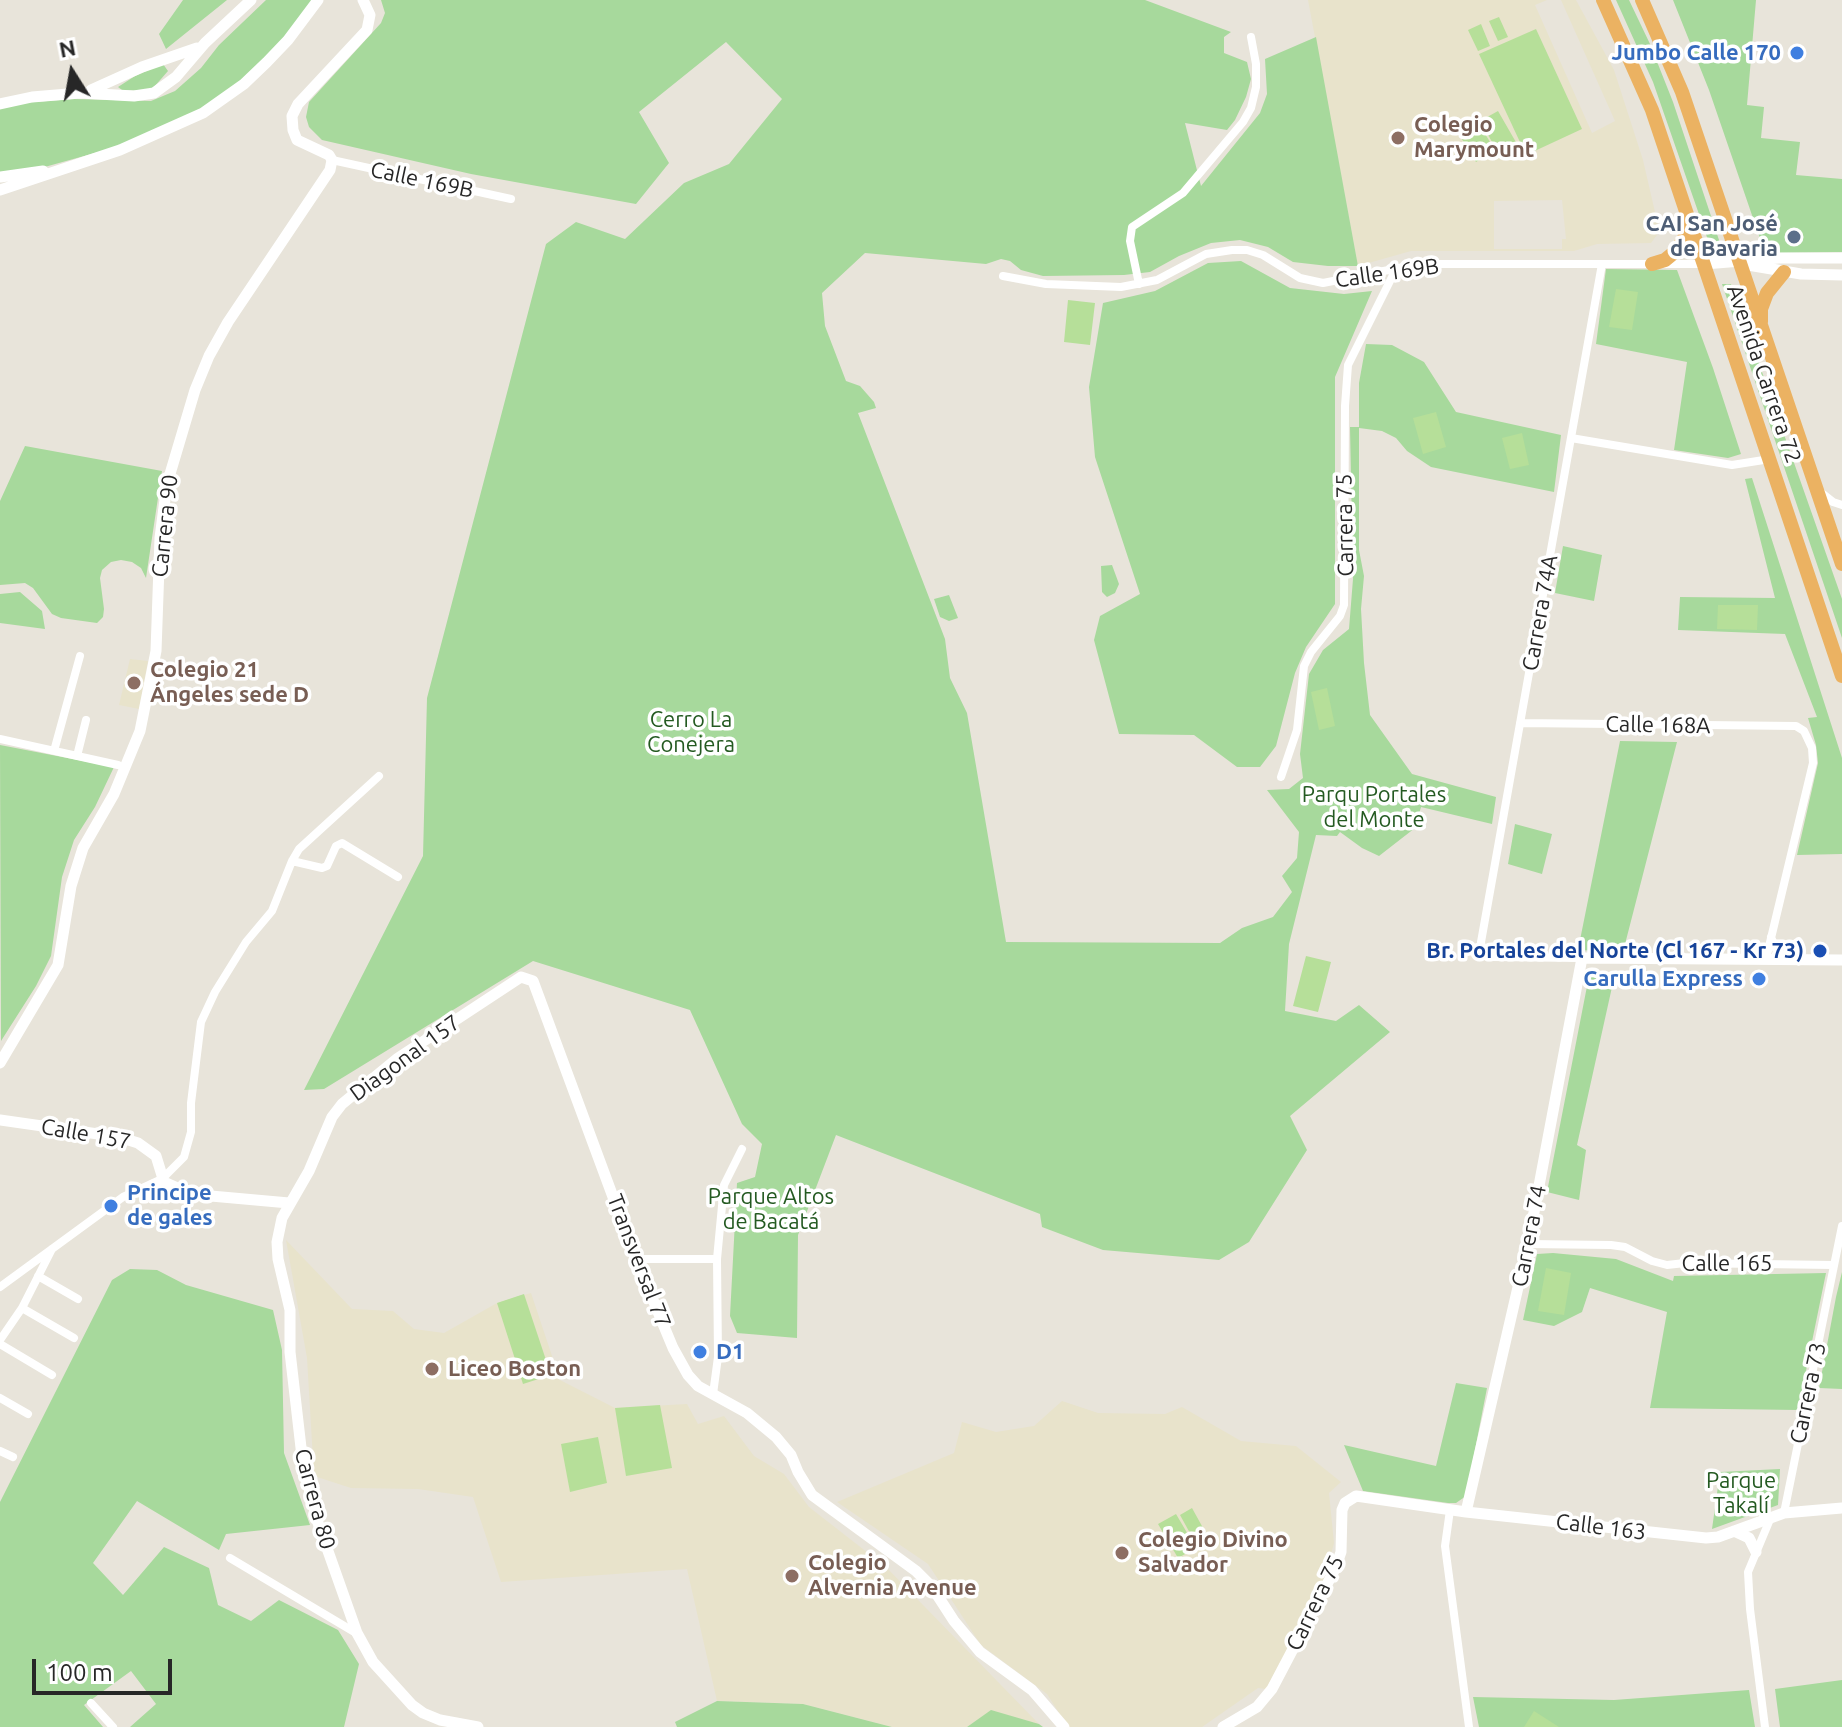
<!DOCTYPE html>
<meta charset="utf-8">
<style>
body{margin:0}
#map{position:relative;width:1842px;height:1727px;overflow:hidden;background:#e8e4da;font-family:Ubuntu,sans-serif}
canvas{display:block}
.north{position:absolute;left:32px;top:32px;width:80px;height:80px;-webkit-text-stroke:6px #fff;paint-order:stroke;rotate:349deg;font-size:22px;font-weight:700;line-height:32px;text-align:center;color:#272727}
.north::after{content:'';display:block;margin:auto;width:28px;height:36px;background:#272727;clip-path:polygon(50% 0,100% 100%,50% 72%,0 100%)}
.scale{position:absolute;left:32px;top:1659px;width:140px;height:36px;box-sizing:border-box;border:4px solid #272727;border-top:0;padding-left:10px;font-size:24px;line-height:28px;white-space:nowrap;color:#272727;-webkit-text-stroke:6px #fff;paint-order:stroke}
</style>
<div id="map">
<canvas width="1842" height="1727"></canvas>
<div class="north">N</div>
<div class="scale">100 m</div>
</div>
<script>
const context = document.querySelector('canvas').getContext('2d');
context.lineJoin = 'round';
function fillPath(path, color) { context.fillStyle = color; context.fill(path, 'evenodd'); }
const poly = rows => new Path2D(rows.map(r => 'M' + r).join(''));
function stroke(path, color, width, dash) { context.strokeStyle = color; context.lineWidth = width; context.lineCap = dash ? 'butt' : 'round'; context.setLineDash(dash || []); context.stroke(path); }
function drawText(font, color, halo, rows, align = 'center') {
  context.font = font + ' Ubuntu,sans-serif'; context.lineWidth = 7; context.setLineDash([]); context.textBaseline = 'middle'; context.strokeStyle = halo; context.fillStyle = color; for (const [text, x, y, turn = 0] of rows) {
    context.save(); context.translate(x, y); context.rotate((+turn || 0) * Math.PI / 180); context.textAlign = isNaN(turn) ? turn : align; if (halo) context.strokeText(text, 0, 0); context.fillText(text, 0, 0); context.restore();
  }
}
const education = poly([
 [1308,0,1547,0,1535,5,1592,133,1615,121,1561,0,1576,0,1614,70,1643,160,1658,225,1657,235,1651,243,1597,244,1574,251,1411,251,1358,266],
 [1562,200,1566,239,1562,239,1562,249,1494,249,1494,201],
 [130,659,148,661,139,709,119,705],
 [286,1240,352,1309,393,1311,414,1329,444,1333,497,1303,531,1293,560,1380,615,1408,687,1404,698,1424,724,1416,754,1456,784,1474,809,1507,886,1567,1039,1724,991,1711,967,1727,892,1727,803,1704,717,1701,687,1569,501,1582,473,1497,418,1489,351,1488,314,1476,307,1358],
 [1062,1401,1098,1413,1165,1414,1182,1407,1241,1441,1296,1446,1341,1482,1329,1493,1334,1543,1323,1584,1266,1689,1258,1688,1202,1727,1068,1727,1047,1694,981,1645,928,1564,837,1502,954,1453,962,1422,996,1432,1034,1426]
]);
const green = poly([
 [183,0,227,0,166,49,159,34],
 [266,0,316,0,275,53,236,89,195,114,138,141,41,168,0,173,0,109,21,103,74,99,151,101,175,91,201,68,219,45],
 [381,0,1145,0,1231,32,1224,37,1224,53,1247,62,1251,79,1246,97,1235,120,1227,130,1185,123,1201,186,1260,113,1267,94,1265,59,1316,37,1358,266,1328,266,1293,262,1268,247,1240,240,1211,243,1179,256,1150,272,1124,275,1043,276,1021,270,1010,261,1001,259,986,264,865,253,822,293,825,326,846,381,860,386,874,402,876,408,858,413,945,639,950,678,967,713,1006,942,1220,943,1242,928,1273,917,1292,892,1282,876,1297,858,1299,832,1267,790,1289,789,1303,778,1300,754,1309,674,1323,650,1349,629,1353,579,1350,427,1359,427,1359,383,1366,344,1392,345,1424,362,1456,412,1561,435,1554,492,1431,467,1407,451,1396,438,1382,431,1359,428,1359,550,1364,576,1361,609,1364,663,1370,715,1412,774,1496,797,1492,824,1421,807,1415,828,1379,856,1362,848,1340,832,1337,836,1316,835,1289,944,1285,1011,1336,1021,1359,1005,1390,1032,1290,1116,1307,1150,1249,1242,1219,1260,1103,1250,1042,1227,1040,1214,836,1135,798,1235,797,1338,737,1333,730,1316,737,1183,755,1177,762,1144,742,1124,690,1010,533,961,324,1089,304,1090,423,856,427,698,546,244,576,222,625,239,684,183,729,164,782,99,726,42,639,112,669,163,636,204,471,174,322,140,309,127,306,117,309,102,381,23,385,13],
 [1616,0,1629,0,1650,44,1673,102,1720,243,1709,243,1653,82],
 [1673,0,1756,0,1747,105,1764,107,1761,138,1800,142,1796,175,1842,179,1842,252,1765,253,1709,90],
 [163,64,168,71,154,87,146,91,122,90,118,87,135,76],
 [1241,261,1290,288,1344,294,1372,291,1335,377,1335,604,1306,647,1295,673,1276,746,1260,767,1237,767,1194,735,1119,734,1094,640,1100,616,1140,594,1095,457,1089,387,1103,303,1155,291,1208,263],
 [1606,269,1677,270,1713,368,1741,454,1728,458,1674,450,1687,362,1596,344],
 [1722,284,1731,284,1842,599,1842,638],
 [25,446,162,471,146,578,141,568,132,562,121,560,111,562,102,570,100,578,104,609,103,617,97,623,61,618,52,614,33,588,25,583,0,585,0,501],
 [1752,478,1842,758,1842,854,1797,855,1818,763,1816,745,1808,718,1817,717,1785,634,1678,630,1680,597,1775,598,1745,479],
 [1563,546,1602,555,1594,601,1555,593],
 [1112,565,1119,584,1115,593,1107,597,1102,592,1101,566],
 [20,592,42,611,45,629,0,623,0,594],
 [949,595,958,618,949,621,940,617,934,599],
 [1620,741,1677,742,1623,952,1578,950],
 [0,745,114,767,95,807,74,840,62,877,51,956,36,986,1,1041],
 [1515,824,1552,834,1542,874,1508,864],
 [1589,976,1614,978,1577,1145,1586,1150,1579,1200,1547,1192],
 [1553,1253,1616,1259,1673,1281,1674,1276,1826,1273,1798,1410,1650,1408,1667,1312,1590,1288,1582,1312,1554,1326,1523,1320,1537,1254],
 [130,1269,157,1270,186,1285,273,1310,282,1350,284,1453,310,1525,226,1534,219,1550,137,1501,93,1563,123,1595,164,1547,209,1568,218,1605,251,1621,279,1600,338,1630,359,1664,344,1727,130,1727,156,1704,131,1671,84,1705,103,1727,0,1727,0,1502,112,1280],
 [1842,1272,1842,1389,1819,1388,1836,1297],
 [1456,1383,1487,1388,1466,1496,1456,1503,1448,1503,1363,1491,1344,1445,1436,1466],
 [1780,1469,1778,1505,1712,1529,1720,1472],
 [1842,1680,1842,1727,1780,1727,1775,1689],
 [1749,1690,1755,1727,1479,1727,1473,1697,1614,1700],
 [717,1701,803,1704,892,1727,677,1727,675,1722],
 [991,1710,1039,1724,1043,1727,967,1727]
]);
const pitch = poly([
 [1499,17,1508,37,1498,41,1489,21],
 [1481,24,1490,46,1478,51,1468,30],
 [1536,29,1582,129,1526,155,1479,54],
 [1498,111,1517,144,1499,154,1480,121],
 [1474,116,1495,150,1476,162,1455,128],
 [1616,289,1638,292,1632,330,1609,327],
 [1068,300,1095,303,1090,345,1064,342],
 [1436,412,1446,447,1423,454,1413,418],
 [1522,433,1529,465,1510,469,1502,438],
 [1718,605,1758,605,1757,630,1717,629],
 [1327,688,1335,726,1319,730,1311,692],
 [1306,956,1331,962,1318,1012,1293,1006],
 [1546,1268,1571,1273,1564,1315,1538,1311],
 [524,1294,551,1375,523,1384,497,1303],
 [660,1405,672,1468,626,1476,615,1408],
 [598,1437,607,1483,570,1492,561,1444],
 [1192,1508,1208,1537,1196,1544,1180,1515],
 [1176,1514,1196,1548,1178,1558,1158,1524],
 [1534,1711,1559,1727,1524,1727]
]);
const street = poly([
 [332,160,511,199],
 [1003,276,1046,284,1121,287,1157,280,1206,254,1232,250,1247,250,1263,255,1300,278,1323,283,1419,264,1704,264],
 [1139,284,1130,241,1132,227,1183,193,1243,122,1251,108,1256,87,1256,64,1251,37],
 [1571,438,1732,465,1770,459],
 [1819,491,1833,502,1842,505],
 [1520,723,1796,726,1804,731,1812,748,1813,763,1766,959],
 [0,739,118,765],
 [54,751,80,656],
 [77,756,86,720],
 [1281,777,1297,730,1304,666,1311,652,1340,616,1344,605,1345,406,1348,365,1396,269],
 [292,861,322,868,327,866,336,846,342,843,398,877],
 [1771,937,1776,949,1787,959],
 [1582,958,1491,957,1483,952,1481,942,1602,264],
 [1528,1244,1611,1245,1625,1247,1652,1261,1667,1265,1685,1263,1834,1265],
 [636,1259,717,1259],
 [38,1276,78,1299],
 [0,1287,123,1197,162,1179,184,1157,191,1132,191,1103,201,1022,215,992,246,942,272,911,292,861,299,849,379,776],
 [22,1308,74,1338],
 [0,1340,22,1308,52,1249],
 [0,1344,52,1375],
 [713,1394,718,1357,717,1259,724,1185,742,1149],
 [0,1398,28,1414],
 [0,1451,13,1457],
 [1450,1510,1445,1546,1469,1727],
 [1784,1513,1842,1226],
 [230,1558,356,1633],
 [91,1703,113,1727],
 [1765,1727,1750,1609,1748,1572,1771,1517]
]);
const secondary = poly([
 [91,90,142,67,197,48],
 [0,104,32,97,80,93,134,96,154,93,176,77,205,43,251,0],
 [0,177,43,171],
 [0,190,120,150,203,113,244,84,267,62,288,40,318,0],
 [1704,264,1779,258,1842,258],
 [1748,265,1801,274,1842,275],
 [0,1063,58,965,71,886,83,848,114,794,140,731,156,651,160,538,167,484,195,390,209,356,228,322,330,170,332,160,329,155,297,140,293,130,292,116,298,104,367,30,370,15,363,0],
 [0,1120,119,1137,138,1143,156,1156,164,1182,182,1190,211,1196,289,1203],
 [1466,1512,1528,1244,1582,958,1842,960],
 [1734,1531,1749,1538,1756,1552],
 [478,1727,440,1720,423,1713,412,1705,373,1662,357,1633,317,1520,303,1465,290,1352,290,1310,278,1259,277,1242,282,1218,309,1171,332,1117,342,1104,398,1058,521,977,533,981,636,1259,673,1348,688,1375,698,1386,747,1413,776,1437,791,1455,798,1472,812,1495,916,1571,932,1587,954,1621,980,1652,1032,1690,1064,1727],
 [1223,1727,1257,1707,1272,1689,1335,1569,1341,1552,1342,1510,1345,1503,1356,1496,1466,1512,1706,1538,1718,1537,1784,1513,1842,1508]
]);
const highway = poly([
 [1603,0,1652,110,1842,676],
 [1642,0,1682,92,1842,564],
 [1652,264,1665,260,1676,251,1685,237,1687,222],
 [1761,322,1761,309,1767,293,1784,272]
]);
const markers = [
 [1797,53,8,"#3f7fe0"],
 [1398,138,8,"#8d6e63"],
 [1794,237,8,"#5c6f8a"],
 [134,683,8,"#8d6e63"],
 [1820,951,8,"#1a4fb4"],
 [1759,979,8,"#3f7fe0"],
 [111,1206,8,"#3f7fe0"],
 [700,1352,8,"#3f7fe0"],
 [432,1369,8,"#8d6e63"],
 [1122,1553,8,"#8d6e63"],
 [792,1576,8,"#8d6e63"]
];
const shopNames = [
 ["Jumbo Calle 170",1781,53],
 ["Carulla Express",1743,979],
 ["Principe",127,1193,"left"],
 ["de gales",127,1218,"left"],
 ["D1",716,1352,"left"]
];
const educationNames = [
 ["Colegio",1414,125],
 ["Marymount",1414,150],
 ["Colegio 21",150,670],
 ["Ángeles sede D",150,695],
 ["Liceo Boston",448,1369],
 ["Colegio Divino",1138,1540],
 ["Salvador",1138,1565],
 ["Colegio",808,1563],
 ["Alvernia Avenue",808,1588]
];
const streetNames = [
 ["Calle 169B",422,180,12],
 ["Calle 169B",1387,273,-8],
 ["Avenida Carrera 72",1764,374,71],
 ["Carrera 75",1345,525,-91],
 ["Carrera 90",165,526,-84],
 ["Carrera 74A",1540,613,-80],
 ["Calle 168A",1658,725,1],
 ["Diagonal 157",405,1058,-36],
 ["Calle 157",86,1134,10],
 ["Carrera 74",1529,1236,-79],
 ["Transversal 77",639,1261,69],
 ["Calle 165",1727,1264],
 ["Carrera 73",1808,1393,-78],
 ["Carrera 80",315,1499,75],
 ["Calle 163",1601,1527,7],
 ["Carrera 75",1315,1603,-64]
];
const serviceNames = [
 ["CAI San José",1778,224],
 ["de Bavaria",1778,249]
];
const parkNames = [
 ["Cerro La",691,720],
 ["Conejera",691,745],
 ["Parqu Portales",1374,795],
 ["del Monte",1374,820],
 ["Parque Altos",771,1197],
 ["de Bacatá",771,1222],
 ["Parque",1741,1481],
 ["Takalí",1741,1506]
];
const transitNames = [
 ["Br. Portales del Norte (Cl 167 - Kr 73)",1804,951]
];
fillPath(education, '#e8e3cb');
fillPath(green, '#a7d99c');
fillPath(pitch, '#b6df99');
stroke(street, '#fff', 8);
stroke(secondary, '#fff', 11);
stroke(highway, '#ebb262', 14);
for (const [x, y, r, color] of markers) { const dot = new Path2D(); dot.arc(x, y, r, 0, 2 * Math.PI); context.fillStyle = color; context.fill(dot); stroke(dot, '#fff', 3); }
drawText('bold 22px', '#366cbe', '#fff', shopNames, 'right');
drawText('bold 22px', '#785e54', '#fff', educationNames, 'left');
drawText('22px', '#272727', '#fff', streetNames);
drawText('bold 22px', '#4e5e75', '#fff', serviceNames, 'right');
drawText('22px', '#245a21', '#fff', parkNames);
drawText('bold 22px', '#164399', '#fff', transitNames, 'right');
</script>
